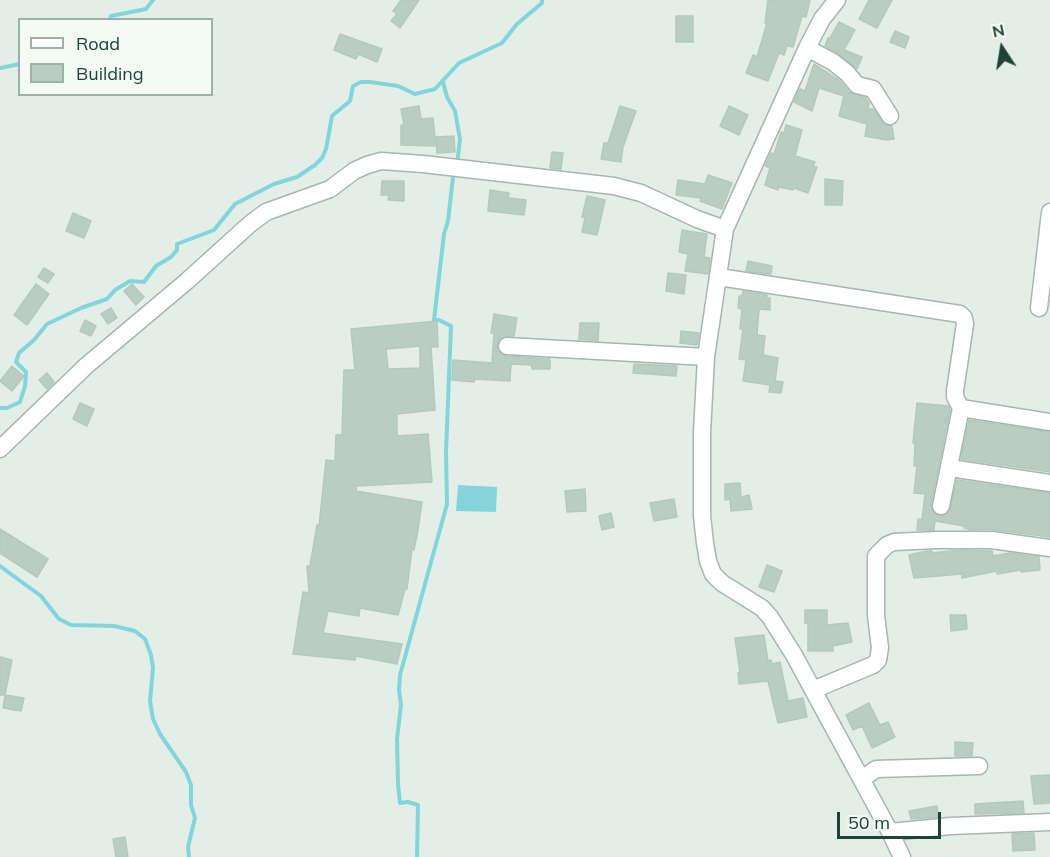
<!DOCTYPE html>
<style>
body{margin:0}
#map{position:relative;width:1050px;height:857px;overflow:hidden;background:#e3eee8;font-family:Mulish,sans-serif}
canvas{display:block}
.legend{position:absolute;left:18px;top:18px;width:195px;height:78px;box-sizing:border-box;background:#f4faf6;border:2px solid #9fb0a9;margin:0;padding:8px 10px;list-style:none;font-size:18px;color:#204236}
.legend li{display:flex;align-items:center;gap:12px;height:30px}
.legend b{width:30px;border:2px solid #9fb0a9}
.north{position:absolute;left:972px;top:18px;width:60px;height:60px;-webkit-text-stroke:4px #f4faf6;paint-order:stroke;rotate:348deg;font-size:16px;font-weight:700;line-height:24px;text-align:center;color:#204236}
.north::after{content:'';display:block;margin:auto;width:21px;height:27px;background:#204236;clip-path:polygon(50% 0,100% 100%,50% 72%,0 100%)}
.scale{position:absolute;left:837px;top:812px;width:104px;height:27px;box-sizing:border-box;border:3px solid #204236;border-top:0;padding-left:8px;font-size:18px;line-height:21px;white-space:nowrap;color:#204236;-webkit-text-stroke:4px #f4faf6;paint-order:stroke}
</style>
<div id="map">
<canvas width="1050" height="857"></canvas>
<ul class="legend">
<li><b style="height:8px;background:#fff"></b>Road</li>
<li><b style="height:16px;background:#bacdc4"></b>Building</li>
</ul>
<div class="north">N</div>
<div class="scale">50 m</div>
</div>
<script>
const context = document.querySelector('canvas').getContext('2d');
context.lineJoin = 'round';
function fillPath(path, color) { context.fillStyle = color; context.fill(path, 'evenodd'); }
const poly = rows => new Path2D(rows.map(r => 'M' + r).join(''));
function stroke(path, color, width, dash) { context.strokeStyle = color; context.lineWidth = width; context.lineCap = dash ? 'butt' : 'round'; context.setLineDash(dash || []); context.stroke(path); }
const water = poly([
 [458,485,497,487,496,512,456,511]
]);
const stream = poly([
 [110,20,111,16,146,9,153,0],
 [0,68,20,64],
 [443,82,447,97,455,111,460,139,457,165],
 [0,408,7,408,20,402,25,386,26,372,16,362,19,353,34,340,47,324,81,308,107,299,115,290,130,281,144,282,156,266,171,257,177,250,177,244,214,230,235,204,274,184,297,177,315,165,322,158,326,149,332,116,350,101,353,86,361,82,370,82,398,86,415,94,435,89,459,63,502,43,517,24,542,3,542,0],
 [0,566,41,596,59,619,71,625,114,626,135,631,145,639,151,655,153,668,150,701,153,719,160,734,186,772,191,785,191,805,195,818,188,847,189,857],
 [417,857,418,805,408,802,400,803,398,784,397,739,401,705,399,690,400,675,447,504,446,452,451,326,439,320,434,320,444,234,448,221,453,177]
]);
const building = poly([
 [401,0,419,0,400,28,391,21,397,14,393,11,401,0],
 [768,0,810,0,806,17,802,16,793,47,787,46,784,55,779,53,768,81,746,73,753,55,757,57,767,23,765,23,768,0],
 [869,0,892,0,877,28,859,19,869,0],
 [676,16,693,16,693,42,676,42,676,16],
 [839,22,855,30,844,50,862,57,857,69,839,54,825,46,828,38,830,38,839,22],
 [895,31,909,37,905,48,890,42,895,31],
 [340,34,382,49,377,62,358,54,356,59,334,50,340,34],
 [814,64,840,81,849,92,866,98,869,103,868,109,873,109,885,125,892,126,894,139,886,140,865,136,867,124,839,116,844,96,819,88,812,111,794,102,800,89,805,91,814,64],
 [419,106,421,119,433,118,436,146,401,145,401,125,404,125,401,109,419,106],
 [620,106,636,111,623,147,621,162,601,159,604,143,608,143,620,106],
 [729,106,748,115,739,135,720,126,729,106],
 [786,125,802,130,795,156,815,162,813,167,817,167,808,193,794,188,793,190,779,187,778,190,765,185,770,168,765,166,771,153,774,154,781,132,784,133,786,125],
 [454,136,455,152,437,153,436,137,454,136],
 [552,152,563,153,561,169,550,168,552,152],
 [708,175,732,183,722,209,700,201,701,198,676,195,678,180,705,184,708,175],
 [825,179,843,181,842,205,825,205,825,179],
 [382,181,404,181,404,201,388,200,389,195,381,195,382,181],
 [490,190,509,193,508,198,526,200,524,215,488,211,490,190],
 [587,196,605,200,597,235,582,232,585,218,582,217,587,196],
 [73,213,91,221,84,238,66,231,73,213],
 [682,230,707,234,704,257,710,258,708,274,685,271,688,254,679,252,682,230],
 [748,261,772,266,771,274,746,271,748,261],
 [44,268,54,274,48,283,38,277,44,268],
 [668,273,686,275,684,294,666,291,668,273],
 [36,284,49,294,27,325,14,315,36,284],
 [132,284,144,297,136,305,124,291,132,284],
 [743,291,767,295,766,298,770,298,770,310,759,309,757,335,765,336,763,355,778,358,775,381,783,382,781,393,769,392,770,385,743,381,746,360,739,359,743,329,740,329,742,309,738,308,739,296,742,296,743,291],
 [111,308,117,318,108,324,101,314,111,308],
 [494,314,517,318,514,336,503,336,498,341,497,350,501,354,506,356,550,359,550,369,532,369,532,365,511,364,510,381,475,379,474,382,452,380,453,360,492,363,494,333,491,333,494,314],
 [85,320,96,326,91,336,80,331,85,320],
 [437,321,438,347,431,347,435,410,397,414,397,436,428,434,432,482,356,486,356,491,422,502,418,530,414,550,412,549,407,589,405,589,398,615,360,608,359,616,328,611,323,633,402,644,397,664,356,656,355,660,293,654,303,592,309,593,307,566,310,566,317,525,319,526,326,460,335,461,336,435,342,435,344,370,355,370,351,329,437,321],
 [420,346,420,368,388,369,386,349,420,346],
 [580,323,599,323,598,341,579,339,580,323],
 [681,331,699,333,697,345,680,343,681,331],
 [634,364,677,366,676,376,633,373,634,364],
 [12,366,24,376,12,391,0,381,12,366],
 [47,373,54,382,47,389,39,380,47,373],
 [80,403,94,409,87,426,73,419,80,403],
 [917,403,948,406,950,410,931,504,934,513,944,516,949,512,957,480,1050,493,1050,537,988,529,972,530,964,528,964,526,935,521,934,530,917,530,918,519,922,520,925,494,914,493,917,466,914,466,915,443,913,443,917,403],
 [969,420,1050,432,1050,472,961,459,969,420],
 [740,483,741,497,749,495,752,509,731,511,730,499,725,500,725,484,740,483],
 [585,489,586,511,567,512,565,491,585,489],
 [674,499,677,517,654,521,650,503,674,499],
 [611,513,614,527,602,530,599,516,611,513],
 [0,529,48,559,37,577,0,553,0,529],
 [961,550,992,551,993,556,1010,553,1039,557,1040,570,1021,572,1021,570,997,574,997,571,962,578,962,574,914,578,909,555,927,551,932,551,932,553,961,550],
 [767,565,782,571,774,592,759,587,767,565],
 [805,610,827,610,827,625,848,623,852,642,833,646,833,651,808,651,808,623,805,623,805,610],
 [950,615,966,615,967,629,951,631,950,615],
 [764,635,768,661,771,660,772,664,780,662,788,701,803,698,807,717,778,723,768,681,739,684,738,673,740,673,735,638,764,635],
 [0,657,12,660,5,695,0,695,0,657],
 [5,695,24,698,21,711,3,708,5,695],
 [869,703,880,725,888,722,895,737,872,748,862,726,853,730,846,715,869,703],
 [955,742,973,743,972,756,955,756,955,742],
 [1050,775,1050,803,1034,804,1031,776,1050,775],
 [1023,801,1024,813,975,814,975,804,1023,801],
 [937,806,938,817,911,819,909,811,937,806],
 [1034,833,1035,850,1013,851,1012,834,1034,833],
 [125,837,128,857,116,857,113,839,125,837]
]);
const street = poly([
 [837,0,822,19,807,48,725,229,706,357,702,433,702,516,705,543,708,561,713,574,722,583,762,608,770,617,794,655,890,832,902,857],
 [807,48,833,62,847,73,857,85,873,89,890,116],
 [719,277,960,314,964,318,965,324,955,391,955,397,961,408],
 [1039,308,1050,212],
 [507,346,706,357],
 [0,449,86,366,187,281,250,224,266,212,330,189,354,171,367,165,381,161,423,164,614,186,641,193,697,219,725,229],
 [950,468,1050,483],
 [941,506,961,408,1050,422],
 [813,690,873,665,878,660,880,648,876,615,876,556,887,545,894,542,936,540,991,540,1050,548],
 [862,779,876,769,979,766],
 [890,832,951,826,1050,822]
]);
fillPath(water, '#84d5da');
stroke(stream, '#84d5da', 4);
fillPath(building, '#bacdc4');
stroke(building, '#b4c9be', 1.5);
stroke(street, '#a5b7af', 19);
stroke(street, '#fff', 16);
</script>
